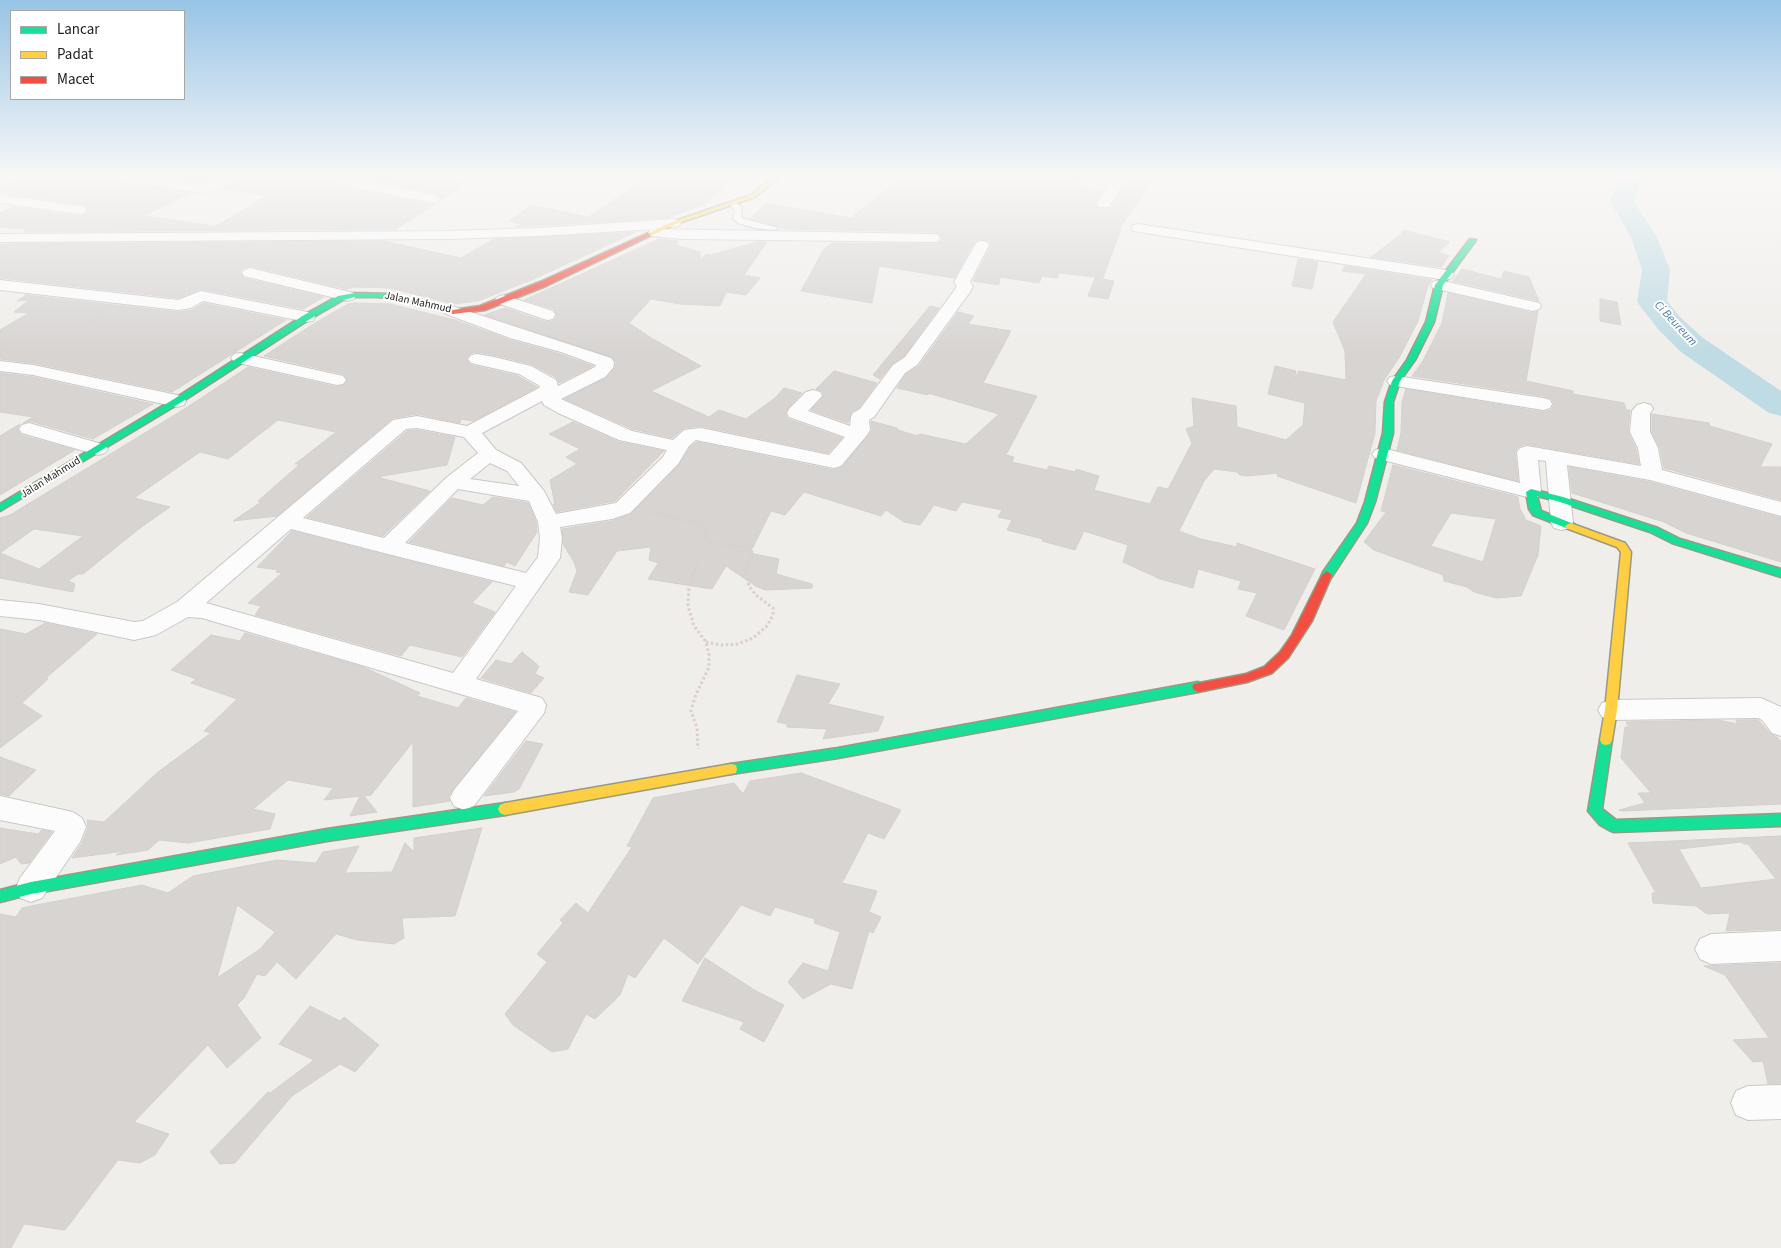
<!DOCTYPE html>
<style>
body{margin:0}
#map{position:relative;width:1781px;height:1248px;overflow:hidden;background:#f0eeeb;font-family:"Source Sans 3",sans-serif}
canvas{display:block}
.legend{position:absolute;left:10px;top:10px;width:175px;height:90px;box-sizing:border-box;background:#fff;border:1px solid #a7a7a7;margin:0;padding:6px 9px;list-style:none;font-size:15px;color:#222}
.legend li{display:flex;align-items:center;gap:10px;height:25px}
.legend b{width:25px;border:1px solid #a7a7a7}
</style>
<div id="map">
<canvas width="1781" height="1248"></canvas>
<ul class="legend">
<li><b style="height:6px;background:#16e098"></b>Lancar</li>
<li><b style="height:6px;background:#ffcf43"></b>Padat</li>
<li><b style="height:6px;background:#f24e42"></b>Macet</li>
</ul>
</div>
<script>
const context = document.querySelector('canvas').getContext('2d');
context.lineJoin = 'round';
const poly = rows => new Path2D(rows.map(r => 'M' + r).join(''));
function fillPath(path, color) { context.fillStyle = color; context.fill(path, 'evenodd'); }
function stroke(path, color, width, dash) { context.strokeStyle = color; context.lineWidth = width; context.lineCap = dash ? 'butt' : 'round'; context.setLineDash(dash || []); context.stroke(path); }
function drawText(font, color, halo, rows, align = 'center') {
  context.font = font + ' "Source Sans 3",sans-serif'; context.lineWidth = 4; context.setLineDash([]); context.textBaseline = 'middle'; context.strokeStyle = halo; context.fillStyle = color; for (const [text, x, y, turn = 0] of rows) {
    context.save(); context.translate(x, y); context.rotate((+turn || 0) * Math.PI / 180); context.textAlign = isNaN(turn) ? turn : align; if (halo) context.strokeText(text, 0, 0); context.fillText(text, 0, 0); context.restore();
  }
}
const river = poly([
 [1618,177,1642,177,1634,202,1657,237,1670,270,1667,301,1680,317,1703,338,1781,391,1781,416,1769,413,1681,352,1658,329,1637,302,1642,270,1631,237,1610,202,1618,177]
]);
const building = poly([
 [18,177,114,177,123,183,191,193,143,216,216,226,267,196,222,188,240,177,333,177,336,185,434,205,396,229,23,232,28,229,0,227,0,213,13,207,79,216,86,214,88,209,84,205,79,204,0,193,0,187,15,182,18,177],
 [164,177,215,177,202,183,164,177],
 [359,177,436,177,464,182,461,184,465,185,443,199,434,193,359,177],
 [648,177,737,177,703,205,667,218,515,227,521,224,509,221,532,205,588,217,648,177],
 [902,177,1083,177,1077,186,1103,191,1095,203,1099,209,1111,208,1129,177,1155,177,1119,229,1121,229,1103,278,1059,273,1057,278,1042,276,1039,283,1000,277,999,285,973,281,991,246,989,241,982,239,975,241,954,278,879,266,872,303,801,291,824,249,832,243,933,244,938,243,942,239,940,234,933,232,786,229,750,219,766,203,851,218,902,177],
 [1404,230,1450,242,1438,252,1449,256,1441,267,1371,257,1401,234,1404,230],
 [636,232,536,278,478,301,453,304,390,288,355,287,346,289,250,266,243,268,240,272,244,278,324,297,303,309,201,289,178,298,0,278,0,245,2,244,383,241,461,258,494,239,636,232],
 [659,239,678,241,676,245,700,252,700,261,706,254,711,255,756,242,767,242,744,275,760,278,746,295,726,292,720,306,680,304,651,299,629,323,653,339,701,366,651,391,709,417,719,410,746,419,775,398,784,388,802,393,788,408,785,414,788,419,842,438,828,453,701,426,684,428,672,438,633,429,565,399,606,378,615,368,616,362,612,357,484,315,505,308,546,322,553,321,557,316,554,309,524,300,659,239],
 [1298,259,1318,262,1312,289,1292,286,1298,259],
 [1345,266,1432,280,1428,285,1418,321,1399,358,1384,380,1376,401,1375,433,1356,503,1277,476,1278,473,1248,476,1240,475,1237,472,1214,469,1204,481,1179,531,1201,539,1237,547,1237,543,1315,569,1284,630,1246,616,1257,593,1238,589,1241,581,1198,569,1193,588,1160,579,1123,562,1128,545,1084,531,1075,550,1042,541,1043,539,1007,530,1012,520,998,517,1002,510,962,502,956,511,934,505,920,525,904,522,886,510,881,516,804,492,785,515,771,511,750,553,779,559,776,574,812,584,812,588,766,590,757,587,726,566,712,589,648,579,658,563,649,560,651,547,617,551,588,595,569,592,577,571,574,562,563,544,562,529,612,521,631,514,679,465,690,447,697,442,834,470,842,467,868,436,872,430,871,421,897,428,898,430,917,436,920,434,966,444,999,414,928,393,928,395,897,388,906,374,919,366,958,312,974,316,968,324,1011,331,983,383,1037,396,1006,455,1014,457,1012,462,1047,470,1049,466,1075,472,1076,469,1099,476,1094,490,1150,504,1158,487,1168,489,1192,443,1186,429,1194,426,1192,398,1236,406,1237,427,1286,440,1303,425,1305,403,1268,394,1275,366,1296,371,1294,379,1299,371,1346,380,1345,351,1333,322,1366,274,1342,271,1345,266],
 [1462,269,1501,279,1504,271,1529,277,1539,301,1453,281,1462,269],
 [1095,278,1114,281,1108,299,1088,296,1095,278],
 [1448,293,1533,313,1538,311,1526,381,1573,391,1573,394,1624,403,1626,410,1630,410,1628,432,1636,449,1639,464,1526,444,1518,447,1515,452,1518,481,1397,450,1401,433,1402,402,1406,389,1543,412,1551,410,1554,405,1552,399,1543,396,1412,376,1423,361,1442,323,1448,293],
 [26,295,178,312,192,310,203,303,286,320,172,392,33,363,0,359,0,330,29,313,14,312,29,300,17,301,26,295],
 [1600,299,1617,302,1621,325,1600,321,1600,299],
 [355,303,390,304,455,320,510,340,560,354,593,366,559,383,557,378,531,364,494,355,477,352,471,353,466,359,471,365,518,376,537,387,473,421,461,419,460,423,417,414,393,418,277,516,233,521,261,502,258,501,300,464,295,464,336,432,278,420,228,459,200,452,134,498,170,507,140,528,83,574,78,574,68,581,75,584,73,592,0,578,0,518,10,515,186,408,248,367,337,387,344,385,348,380,343,374,264,356,315,323,348,304,355,303],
 [34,529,83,536,39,569,0,553,34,529],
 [930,306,939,308,904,356,892,364,880,379,873,375,930,306],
 [834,371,877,383,859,408,851,412,848,423,811,410,824,396,822,391,816,389,834,371],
 [0,373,33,377,153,404,93,439,30,421,23,423,33,417,0,412,0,373],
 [1652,414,1709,423,1710,426,1772,444,1760,467,1781,467,1781,500,1664,468,1660,448,1652,432,1652,414],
 [573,422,619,442,664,451,615,501,557,512,553,504,555,505,550,480,577,464,566,457,580,449,549,434,573,422],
 [20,424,17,429,21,435,75,450,0,495,0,436,20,424],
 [417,430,455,437,447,465,377,477,430,491,383,536,307,517,407,431,417,430],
 [1393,465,1518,497,1520,509,1526,520,1541,526,1538,555,1521,596,1496,598,1474,592,1467,587,1444,581,1443,575,1374,550,1364,542,1386,512,1381,511,1393,465],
 [1451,513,1496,519,1483,562,1431,546,1451,513],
 [1569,467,1650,482,1781,518,1781,562,1686,533,1664,522,1572,493,1569,467],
 [493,497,528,503,536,522,537,532,515,566,507,562,504,566,409,542,452,498,483,505,493,497],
 [292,531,492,582,472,603,495,612,462,657,410,645,401,656,255,615,261,606,248,603,282,573,276,572,278,570,257,567,292,531],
 [45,623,97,634,46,678,48,679,22,703,42,716,0,748,0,629,26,634,45,623],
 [245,633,363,667,420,693,417,696,458,708,466,698,515,712,453,789,448,797,450,801,413,807,413,742,371,795,364,796,377,812,350,816,360,796,324,800,333,788,288,780,253,809,275,814,270,829,188,843,159,840,148,850,116,855,125,851,72,858,82,843,88,828,87,820,104,822,158,772,211,733,204,731,237,699,191,683,196,679,171,670,211,635,240,641,245,633],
 [522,652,539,666,535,674,544,678,531,693,481,678,496,660,511,664,522,652],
 [797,675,840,684,828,704,884,717,878,731,823,739,827,729,787,727,787,724,777,722,797,675],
 [1718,720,1738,724,1736,720,1758,720,1771,734,1777,737,1781,742,1781,804,1623,811,1619,810,1645,803,1638,793,1651,793,1621,758,1625,727,1629,727,1626,722,1718,720],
 [526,741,543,744,519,789,514,792,484,796,526,741],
 [0,757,36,770,9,796,0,794,0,757],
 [801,773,901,810,884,839,868,833,842,883,877,891,869,912,881,917,873,933,869,931,852,989,831,984,803,999,788,982,803,963,828,971,840,932,814,923,815,919,775,907,770,916,741,905,698,964,664,938,635,978,628,974,620,995,595,1019,586,1014,568,1049,552,1052,513,1025,505,1014,547,962,537,954,563,923,560,920,576,903,588,913,632,847,627,846,653,798,734,783,743,794,750,781,801,773],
 [0,828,38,834,42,830,52,832,29,863,21,864,16,857,0,864,0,828],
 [482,828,455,916,402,918,404,938,394,944,357,940,336,934,296,979,277,962,265,976,257,974,244,998,237,1005,261,1038,227,1068,208,1045,134,1122,169,1134,155,1155,140,1163,118,1160,65,1230,24,1224,11,1248,0,1248,0,914,16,917,22,908,31,906,142,885,168,893,193,876,277,860,316,863,323,852,359,846,345,873,392,872,405,843,414,852,414,838,482,828],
 [237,905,275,932,260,949,217,978,237,905],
 [1781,836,1781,929,1726,931,1730,913,1707,914,1696,906,1653,903,1652,893,1656,893,1628,843,1781,836],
 [1741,842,1744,844,1748,844,1776,879,1701,888,1679,849,1741,842],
 [705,958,756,991,784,1005,764,1042,740,1029,744,1022,682,1001,705,958],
 [1781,963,1781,1083,1768,1084,1763,1061,1753,1062,1733,1040,1769,1038,1725,975,1704,966,1781,963],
 [310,1006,340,1021,344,1017,379,1045,355,1072,340,1064,292,1096,235,1163,220,1164,210,1152,268,1092,270,1093,314,1060,279,1044,310,1006]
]);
const pathFar2 = poly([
 [129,201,164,205,177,201],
 [84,327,105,314]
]);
const pathFar1 = poly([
 [647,511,700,524,705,528,706,538,709,542,747,548,752,551,752,558,745,569,747,576],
 [693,576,698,558]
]);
const path = poly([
 [693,574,689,587,688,606,694,626,706,642,709,655,709,667,695,697,691,711,697,728,698,749],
 [706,642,721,645,738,644,753,638,767,626,773,615,773,608,756,595,749,586,746,574]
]);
const lane = poly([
 [730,202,736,202,742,208,741,217,744,219,778,228,774,230,756,228,738,223,733,218,735,210,729,204,730,202]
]);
const street = poly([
 [0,177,16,177,14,180,0,185,0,177],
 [116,177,151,177,202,185,220,177,238,177,214,191,202,193,123,181,116,177],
 [335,177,349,177,434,195,441,199,434,203,344,185,336,183,335,177],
 [1113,177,1127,177,1109,207,1099,207,1097,204,1113,177],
 [0,195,79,206,84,207,86,210,84,213,79,214,0,203,0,195],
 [674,219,679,220,681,223,679,226,655,229,933,234,938,235,940,238,938,241,933,242,684,239,650,236,648,233,650,230,655,229,539,236,448,239,0,242,0,234,448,231,539,228,674,219],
 [1138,224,1446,270,1452,272,1454,275,1452,278,1446,280,1133,231,1131,228,1133,225,1138,224],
 [982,241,987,242,989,245,970,282,973,286,970,292,917,365,905,373,874,417,869,420,870,430,867,435,841,466,834,468,696,440,689,446,678,464,630,513,612,519,560,527,562,538,560,558,476,679,542,698,546,705,544,713,474,806,464,810,454,806,450,798,454,790,518,711,202,618,188,617,156,635,134,640,39,620,0,616,0,600,39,604,134,622,143,621,177,602,393,420,417,416,467,426,539,388,540,386,519,374,471,363,468,359,471,355,477,354,494,357,531,366,556,380,558,386,595,367,596,365,561,352,510,338,446,314,444,311,446,308,452,306,611,358,614,362,613,368,605,377,561,399,632,431,673,440,684,430,701,428,829,455,845,437,789,417,787,413,789,409,806,392,813,390,820,392,822,396,808,411,850,426,851,417,853,413,860,409,893,365,905,357,954,291,957,286,954,282,975,245,977,242,982,241],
 [542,401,544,405,558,413,619,440,667,450,663,457,616,503,556,514,544,491,521,463,496,450,482,433,542,401],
 [417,428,464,437,478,453,446,478,384,538,303,518,406,429,417,428],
 [490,463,507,471,519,486,470,479,490,463],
 [458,489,529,501,538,522,540,538,538,557,526,573,405,543,458,489],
 [291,529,388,554,516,586,453,673,206,603,291,529],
 [250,268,354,293,356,296,354,299,348,301,244,276,242,273,244,270,250,268],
 [0,280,178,300,201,291,307,312,313,313,315,317,313,321,307,322,203,301,191,308,178,310,0,290,0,280],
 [1439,280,1539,303,1541,306,1539,309,1533,311,1433,288,1431,285,1433,282,1439,280],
 [503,295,553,311,555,315,553,319,547,320,497,303,495,300,497,297,503,295],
 [240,353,343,376,346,380,343,384,337,385,234,362,231,358,234,354,240,353],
 [0,361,33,365,177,395,184,397,186,401,184,405,177,407,33,375,0,371,0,361],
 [1396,376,1543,398,1550,400,1552,404,1550,408,1543,410,1390,385,1387,381,1390,377,1396,376],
 [1644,403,1651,405,1653,409,1650,413,1650,432,1658,448,1662,470,1781,502,1781,516,1650,480,1567,465,1573,523,1570,528,1562,530,1554,528,1551,523,1546,461,1538,460,1541,492,1538,497,1531,498,1375,458,1372,454,1375,450,1382,448,1520,483,1517,452,1520,448,1527,446,1641,466,1638,448,1630,432,1632,411,1637,405,1644,403],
 [29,423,105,445,108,449,105,453,98,455,22,433,19,429,22,425,29,423],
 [1761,698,1781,707,1781,736,1772,733,1762,720,1758,718,1611,720,1602,717,1598,710,1602,703,1611,700,1761,698],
 [0,796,73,812,82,818,86,827,80,842,42,898,31,902,20,898,16,888,20,878,55,831,0,820,0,796],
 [1781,931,1781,961,1711,964,1700,959,1695,949,1700,939,1711,934,1781,931],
 [1781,1085,1781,1119,1748,1120,1736,1115,1731,1103,1736,1091,1748,1086,1781,1085]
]);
const fast = poly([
 [1470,239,1476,240,1443,285,1434,322,1415,360,1400,381,1393,402,1393,433,1375,502,1367,523,1331,578,1323,578,1322,575,1323,572,1357,523,1365,502,1383,433,1385,402,1392,381,1407,360,1426,322,1435,285,1470,239],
 [355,293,390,294,420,303,416,305,390,298,375,297,355,297,343,300,310,319,180,403,0,511,0,504,174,399,304,315,338,296,355,293],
 [1531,489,1563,497,1658,528,1680,539,1781,569,1781,577,1672,543,1650,532,1557,501,1537,496,1541,511,1574,524,1575,526,1570,529,1566,528,1533,515,1529,509,1526,492,1531,489],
 [1198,682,1202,684,1204,687,1202,690,1198,692,838,758,731,774,726,773,725,769,726,765,731,764,838,748,1198,682],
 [1606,735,1610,736,1612,740,1602,809,1616,820,1781,814,1781,826,1614,832,1609,830,1600,825,1588,811,1600,740,1602,736,1606,735],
 [505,803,510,805,512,809,510,813,505,815,327,841,31,894,0,902,0,890,31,882,327,829,505,803]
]);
const slow = poly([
 [773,177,780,177,755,197,676,224,650,236,645,235,672,222,751,195,773,177],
 [1570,523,1625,543,1631,552,1617,710,1612,740,1610,744,1606,745,1602,744,1600,740,1605,710,1621,552,1617,547,1566,528,1565,526,1570,523],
 [731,764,736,765,737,769,736,773,731,774,505,815,500,813,498,809,500,805,505,803,731,764]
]);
const jam = poly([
 [648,233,651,235,650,236,546,286,485,310,453,314,412,303,416,301,453,310,480,306,540,282,648,233],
 [1327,571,1332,575,1312,621,1288,658,1272,673,1247,682,1198,692,1194,690,1192,687,1194,684,1246,674,1264,667,1280,652,1292,635,1322,575,1327,571]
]);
const farStreetnames = [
 ["Jalan Mahmud",418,303,12],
 ["Jalan Mahmud",51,478,-32]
];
const farWaternames = [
 ["Ci Beureum",1675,324,47]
];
fillPath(river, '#bfdbe3');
fillPath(building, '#d7d4d2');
stroke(building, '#d3d0cc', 1);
stroke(lane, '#c9c8c7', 3);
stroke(street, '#c9c8c7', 2);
stroke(fast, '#999a82', 3);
stroke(slow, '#999a82', 3);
stroke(jam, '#999a82', 3);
stroke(pathFar2, '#dccecd', 2, [2, 2]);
stroke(pathFar1, '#dccecd', 2.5, [2, 2]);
stroke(path, '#dccecd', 3, [2.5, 2.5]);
fillPath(lane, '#fdfcfc');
fillPath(street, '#fdfcfc');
fillPath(fast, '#16e098');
fillPath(slow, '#ffcf43');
fillPath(jam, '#f24e42');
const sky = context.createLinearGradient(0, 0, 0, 352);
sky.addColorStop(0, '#97c4e6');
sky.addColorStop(0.5, '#f8f7f6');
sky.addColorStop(1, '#f8f7f600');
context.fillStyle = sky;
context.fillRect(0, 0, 1781, 352);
drawText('11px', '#222', '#fff', farStreetnames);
drawText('italic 12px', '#4a7aab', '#fff', farWaternames);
</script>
